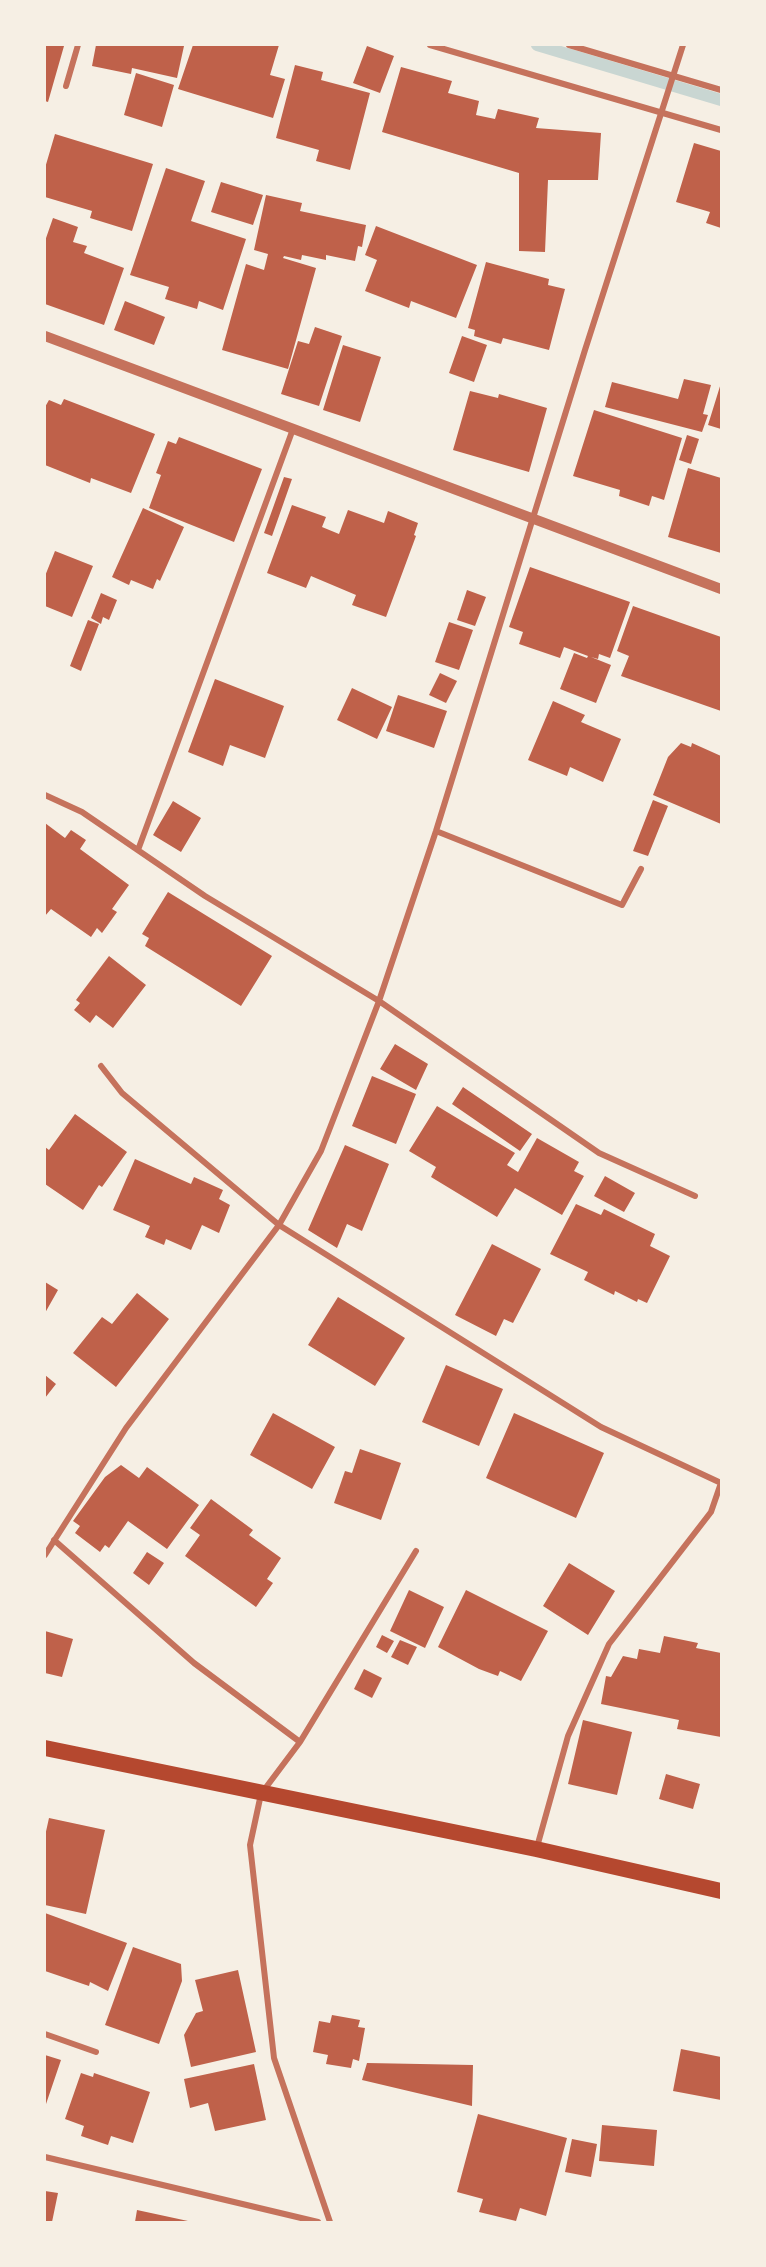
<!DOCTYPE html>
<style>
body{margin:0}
#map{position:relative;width:766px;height:2267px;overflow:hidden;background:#f6efe4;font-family:"Zilla Slab",serif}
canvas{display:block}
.frame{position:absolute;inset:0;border:46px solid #f6efe4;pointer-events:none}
</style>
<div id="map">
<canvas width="766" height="2267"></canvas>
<div class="frame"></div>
</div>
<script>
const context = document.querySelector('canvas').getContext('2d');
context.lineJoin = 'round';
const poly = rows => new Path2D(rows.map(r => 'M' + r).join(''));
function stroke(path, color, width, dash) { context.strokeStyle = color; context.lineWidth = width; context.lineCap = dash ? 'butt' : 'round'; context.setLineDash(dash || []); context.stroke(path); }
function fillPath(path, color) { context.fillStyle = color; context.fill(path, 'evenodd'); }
const stream = poly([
 [537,45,721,100]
]);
const building = poly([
 [45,45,64,46,48,102,45,101],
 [96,45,179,45,184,46,177,78,132,68,131,74,92,66],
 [193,45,279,45,270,75,285,79,273,118,178,89],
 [367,46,394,56,380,93,353,83],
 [295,65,323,72,321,80,370,93,350,170,316,161,319,150,276,138],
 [401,67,452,81,448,93,479,101,476,115,495,119,498,109,539,118,536,128,601,133,598,180,548,180,545,252,519,251,519,173,382,132],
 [136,73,174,85,162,127,124,115],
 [55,134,153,164,132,231,90,218,92,211,45,197,45,168],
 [694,143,721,151,721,228,706,223,710,212,676,202],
 [166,168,205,181,191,221,246,239,223,310,199,301,197,309,165,299,169,287,130,275],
 [221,182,263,195,253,225,211,212],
 [266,195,302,203,300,211,366,225,362,247,358,246,355,261,326,255,326,260,302,255,301,260,284,256,283,258,316,268,288,369,222,350,246,264,264,270,268,254,254,250],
 [53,218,78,227,73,242,87,246,84,253,124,268,104,325,45,304,45,241],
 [376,226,477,265,456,318,411,301,409,308,365,291,377,260,365,255],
 [486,262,549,279,548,285,565,289,549,350,503,338,501,344,474,336,475,330,468,328],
 [125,301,165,317,154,345,114,330],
 [315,327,342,336,319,406,281,394,298,341,309,344],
 [462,336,487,345,474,382,449,373],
 [343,345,381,357,360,422,323,410],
 [684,379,711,385,703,414,708,415,702,432,605,407,612,382,678,399],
 [721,383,721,429,708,425],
 [470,391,498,398,499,394,547,408,529,472,453,450],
 [64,399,155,434,131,493,91,478,90,483,45,465,45,407,49,400,61,405],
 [594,410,682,438,664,500,652,496,649,506,619,496,620,490,573,476],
 [687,435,699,439,691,464,679,460],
 [179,437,262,469,234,542,149,508,161,475,156,473,168,441,176,444],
 [688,468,721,478,721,553,668,537],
 [284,477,292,479,272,536,264,533],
 [292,505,326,517,322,527,339,534,348,510,384,523,388,511,418,523,414,535,416,536,386,617,352,605,356,595,311,576,306,588,267,573],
 [143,508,184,527,160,581,157,579,153,589,131,580,129,585,112,577],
 [55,551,93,566,72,617,45,606,45,576],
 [530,567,630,602,610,658,599,654,598,659,591,657,611,665,596,703,560,689,574,653,587,658,588,656,564,647,560,658,519,644,523,632,509,627],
 [467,590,486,597,475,626,457,620],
 [101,593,117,600,109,620,103,617,101,624,91,618],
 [633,606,721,637,721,711,621,676,629,656,617,651],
 [88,620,99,624,81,671,70,666],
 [449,622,473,630,459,670,435,662],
 [440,673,457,681,446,703,429,695],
 [215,679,284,706,265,758,230,745,223,766,188,752],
 [352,688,392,707,377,739,337,720],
 [398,695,447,711,434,748,386,731],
 [553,701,585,715,581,722,621,739,603,782,570,767,567,776,528,760],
 [681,743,691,747,692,743,721,756,721,824,653,795,668,757],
 [653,800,668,806,648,856,633,851],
 [173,801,201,818,181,852,153,835],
 [45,823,65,838,71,830,86,840,80,849,129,885,112,909,117,912,102,933,97,928,91,937,51,909,45,916],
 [168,892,272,956,241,1006,145,946,149,938,142,934],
 [109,956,146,985,113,1028,96,1015,90,1023,74,1010,80,1003,76,1000],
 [395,1044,428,1064,416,1090,380,1069],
 [372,1076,416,1094,396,1144,352,1126],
 [463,1087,532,1134,520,1151,452,1104],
 [437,1106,515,1153,507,1165,518,1172,537,1138,579,1162,574,1171,584,1176,562,1215,515,1188,497,1217,431,1177,436,1167,409,1151],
 [75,1114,127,1152,102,1187,99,1185,83,1210,45,1184,45,1147,49,1150],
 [345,1145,389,1164,362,1231,347,1224,337,1248,308,1230],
 [135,1159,191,1184,194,1177,223,1190,219,1199,230,1205,219,1233,202,1225,191,1250,166,1239,164,1245,145,1237,150,1226,113,1210],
 [605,1176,635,1193,624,1212,594,1196],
 [576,1204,601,1215,604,1209,655,1234,650,1246,670,1256,647,1303,638,1299,637,1302,615,1291,614,1295,584,1280,588,1272,550,1254],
 [492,1244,541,1269,513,1323,504,1319,496,1336,455,1315],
 [45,1282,58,1290,45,1313],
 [137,1293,169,1319,116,1387,73,1353,102,1317,112,1324],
 [338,1297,405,1338,375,1386,308,1345],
 [446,1365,503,1389,479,1446,422,1422],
 [45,1375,56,1384,45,1398],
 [273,1413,335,1447,312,1489,250,1455],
 [514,1413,604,1453,576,1518,486,1478],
 [360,1449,401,1463,381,1520,334,1503,345,1471,352,1473],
 [121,1465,139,1478,147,1467,199,1505,167,1549,128,1521,109,1548,105,1545,100,1552,75,1533,80,1526,73,1521,105,1477],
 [211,1499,253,1530,249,1535,281,1558,267,1579,273,1583,256,1607,185,1556,200,1535,190,1528],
 [147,1552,164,1563,149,1585,133,1573],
 [569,1563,615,1591,588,1635,543,1606],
 [409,1590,444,1607,425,1648,390,1631],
 [466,1590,548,1631,521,1681,500,1671,498,1676,479,1669,438,1647],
 [45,1631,73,1639,62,1677,45,1673],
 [382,1635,394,1641,387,1653,376,1647],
 [664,1636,698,1643,696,1648,721,1653,721,1737,677,1729,679,1720,601,1704,606,1676,611,1677,623,1656,637,1659,639,1649,660,1653],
 [400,1640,417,1647,408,1665,391,1657],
 [364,1669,382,1678,372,1698,354,1689],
 [583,1720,632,1732,617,1795,568,1784],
 [666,1774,700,1784,693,1809,659,1799],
 [49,1818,105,1830,86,1914,45,1905,45,1836],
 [45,1913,127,1943,108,1991,90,1982,89,1986,45,1971],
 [133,1947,181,1964,182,1981,159,2044,105,2025],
 [238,1970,256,2052,191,2067,184,2035,196,2013,203,2011,195,1980],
 [332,2015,360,2020,358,2027,365,2028,359,2061,353,2059,351,2068,326,2064,328,2055,313,2052,319,2021,330,2023],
 [681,2049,721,2057,721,2100,673,2091],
 [45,2055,61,2060,45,2107],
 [367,2063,473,2065,472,2106,362,2080],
 [254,2064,266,2120,215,2131,208,2103,190,2108,184,2079],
 [81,2073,93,2077,94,2073,150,2092,133,2143,111,2136,108,2145,81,2136,84,2126,65,2119],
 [478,2114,567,2138,546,2216,520,2208,516,2221,479,2212,483,2199,457,2192],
 [602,2125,657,2130,654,2166,599,2161],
 [572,2139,597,2144,591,2177,565,2172],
 [45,2191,58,2193,52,2222,45,2222],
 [137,2210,188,2221,188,2222,135,2222]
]);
const minor = poly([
 [430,45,721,130],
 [569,45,721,90],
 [66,86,78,45],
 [45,795,82,812,205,896,379,1001,599,1153,695,1196],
 [436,831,622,905,641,869],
 [138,850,293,429],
 [101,1066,122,1093,279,1225,601,1427,721,1483],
 [54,1540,194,1663,300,1742,261,1794,250,1845,274,2058,330,2222],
 [45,1555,126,1428,279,1225,321,1151,379,1001,436,831,585,350,683,45],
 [300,1742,416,1551],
 [537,1847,568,1736,609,1644,711,1512,721,1483],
 [45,2034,96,2052],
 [45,2157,318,2222]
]);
const tertiary = poly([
 [45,336,721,589]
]);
const trunk = poly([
 [45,1748,536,1849,721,1891]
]);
stroke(stream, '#c9d6d2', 12);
fillPath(building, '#bf614a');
stroke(minor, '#c5725c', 6);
stroke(tertiary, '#c5725c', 10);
stroke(trunk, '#b5482f', 16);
</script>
